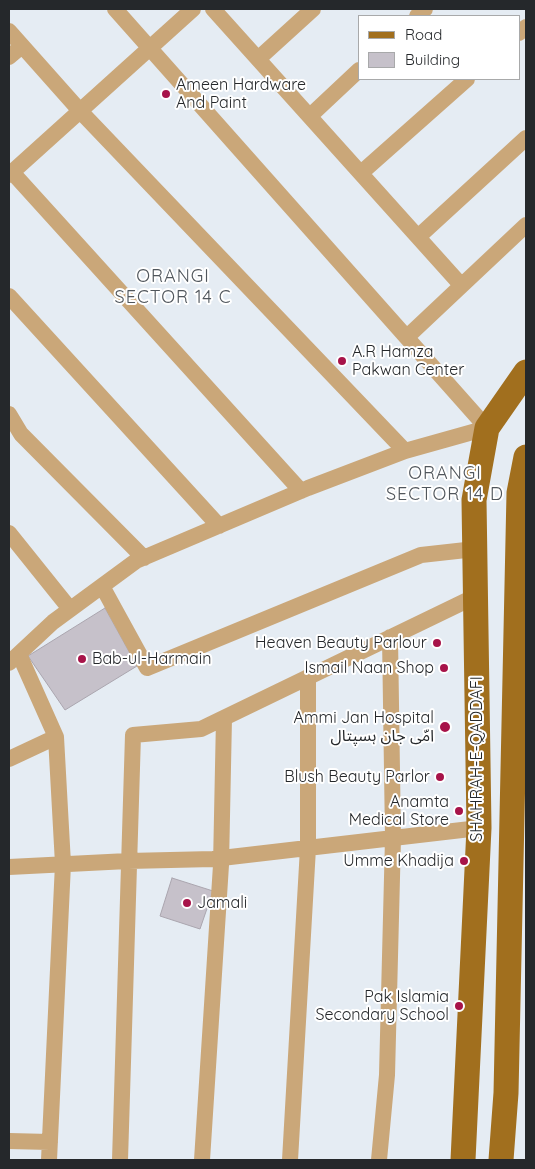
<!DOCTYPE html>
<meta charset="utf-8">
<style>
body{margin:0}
#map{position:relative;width:535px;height:1169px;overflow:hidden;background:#e5ecf3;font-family:Quicksand,sans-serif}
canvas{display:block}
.frame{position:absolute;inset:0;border:10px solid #25282b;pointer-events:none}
.legend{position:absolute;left:358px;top:15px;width:162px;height:65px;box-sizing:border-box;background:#fff;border:1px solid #a8a9aa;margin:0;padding:6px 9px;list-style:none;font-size:15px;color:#25282b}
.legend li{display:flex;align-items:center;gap:10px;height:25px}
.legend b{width:25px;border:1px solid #a8a9aa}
</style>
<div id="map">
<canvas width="535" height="1169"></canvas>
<div class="frame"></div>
<ul class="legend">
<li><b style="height:6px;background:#a16f1e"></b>Road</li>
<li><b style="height:14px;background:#c6c1ca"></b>Building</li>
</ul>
</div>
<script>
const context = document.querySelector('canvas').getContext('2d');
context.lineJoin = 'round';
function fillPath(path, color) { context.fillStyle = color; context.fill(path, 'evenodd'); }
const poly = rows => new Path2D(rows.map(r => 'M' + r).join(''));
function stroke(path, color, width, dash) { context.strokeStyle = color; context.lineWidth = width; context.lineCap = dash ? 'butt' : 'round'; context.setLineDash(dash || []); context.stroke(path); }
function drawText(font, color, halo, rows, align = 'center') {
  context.font = font + ' Quicksand,"Noto Sans Arabic",sans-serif'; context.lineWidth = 4; context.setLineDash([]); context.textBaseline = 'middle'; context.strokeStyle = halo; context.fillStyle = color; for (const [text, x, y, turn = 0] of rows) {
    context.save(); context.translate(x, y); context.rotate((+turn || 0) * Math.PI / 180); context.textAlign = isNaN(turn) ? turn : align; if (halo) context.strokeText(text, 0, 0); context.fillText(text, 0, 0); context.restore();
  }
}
const building = poly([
 [105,608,137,666,65,710,28,656,105,608],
 [172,878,213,891,200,929,160,916,172,878]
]);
const street = poly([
 [213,9,461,285],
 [417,16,425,9],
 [9,31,81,112,405,451],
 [519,33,526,27],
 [9,57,22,46],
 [258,59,313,9],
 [310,116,359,70],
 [12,172,301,491],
 [361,173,467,79],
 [9,175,193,9],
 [418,237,526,138],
 [9,296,219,526],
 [407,337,526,225],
 [9,414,21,434,144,558],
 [9,533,70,609],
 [102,586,147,668,421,555,475,549],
 [19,654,56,737,63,864,49,1160],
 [9,663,53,622,136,561,308,488,405,451,487,428,115,9],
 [9,759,56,737],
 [9,867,128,861,213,859,479,828],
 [9,1141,50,1142],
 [120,1160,133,735,201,729,476,596],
 [202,1160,221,865,224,718],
 [290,1160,308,848,308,677],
 [379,1160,387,1075,393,838,390,637]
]);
const primary = poly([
 [463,1160,479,828,474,500,487,428,526,372],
 [501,1160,506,1093,519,493,526,457]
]);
const markers = [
 [166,94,5,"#a71349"],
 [342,361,5,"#a71349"],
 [437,643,5,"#a71349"],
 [82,659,5,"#a71349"],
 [444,668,5,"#a71349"],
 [445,727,6,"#a71349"],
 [440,777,5,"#a71349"],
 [459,811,5,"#a71349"],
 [464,861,5,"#a71349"],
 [187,903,5,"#a71349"],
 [459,1006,5,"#a71349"]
];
const poiNames = [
 ["Ameen Hardware",176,85,"left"],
 ["And Paint",176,103,"left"],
 ["A.R Hamza",352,352,"left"],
 ["Pakwan Center",352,370,"left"],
 ["Heaven Beauty Parlour",427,643],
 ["Bab-ul-Harmain",92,659,"left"],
 ["Ismail Naan Shop",434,668],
 ["Ammi Jan Hospital",434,718],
 ["امّی جان ہسپتال",434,736],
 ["Blush Beauty Parlor",430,777],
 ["Anamta",449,802],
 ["Medical Store",449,820],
 ["Umme Khadija",454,861],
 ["Jamali",197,903,"left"],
 ["Pak Islamia",449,997],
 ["Secondary School",449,1015]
];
const streetNames = [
 ["SHAHRAH-E-QADDAFI",477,759,-90]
];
const neighbourhoodNames = [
 ["ORANGI",173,277],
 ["SECTOR 14 C",173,298],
 ["ORANGI",445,474],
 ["SECTOR 14 D",445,495]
];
fillPath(building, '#c6c1ca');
stroke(building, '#aaa5ae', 1);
stroke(street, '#caa779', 16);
stroke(primary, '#a16f1e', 25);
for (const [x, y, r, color] of markers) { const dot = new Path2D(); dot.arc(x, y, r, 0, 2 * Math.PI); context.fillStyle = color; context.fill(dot); stroke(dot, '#fff', 2); }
drawText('16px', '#25282b', '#fff', poiNames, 'right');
drawText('16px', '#25282b', '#fff', streetNames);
context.letterSpacing = '1px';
drawText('18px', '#50565c', '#fff', neighbourhoodNames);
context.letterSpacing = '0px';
</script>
